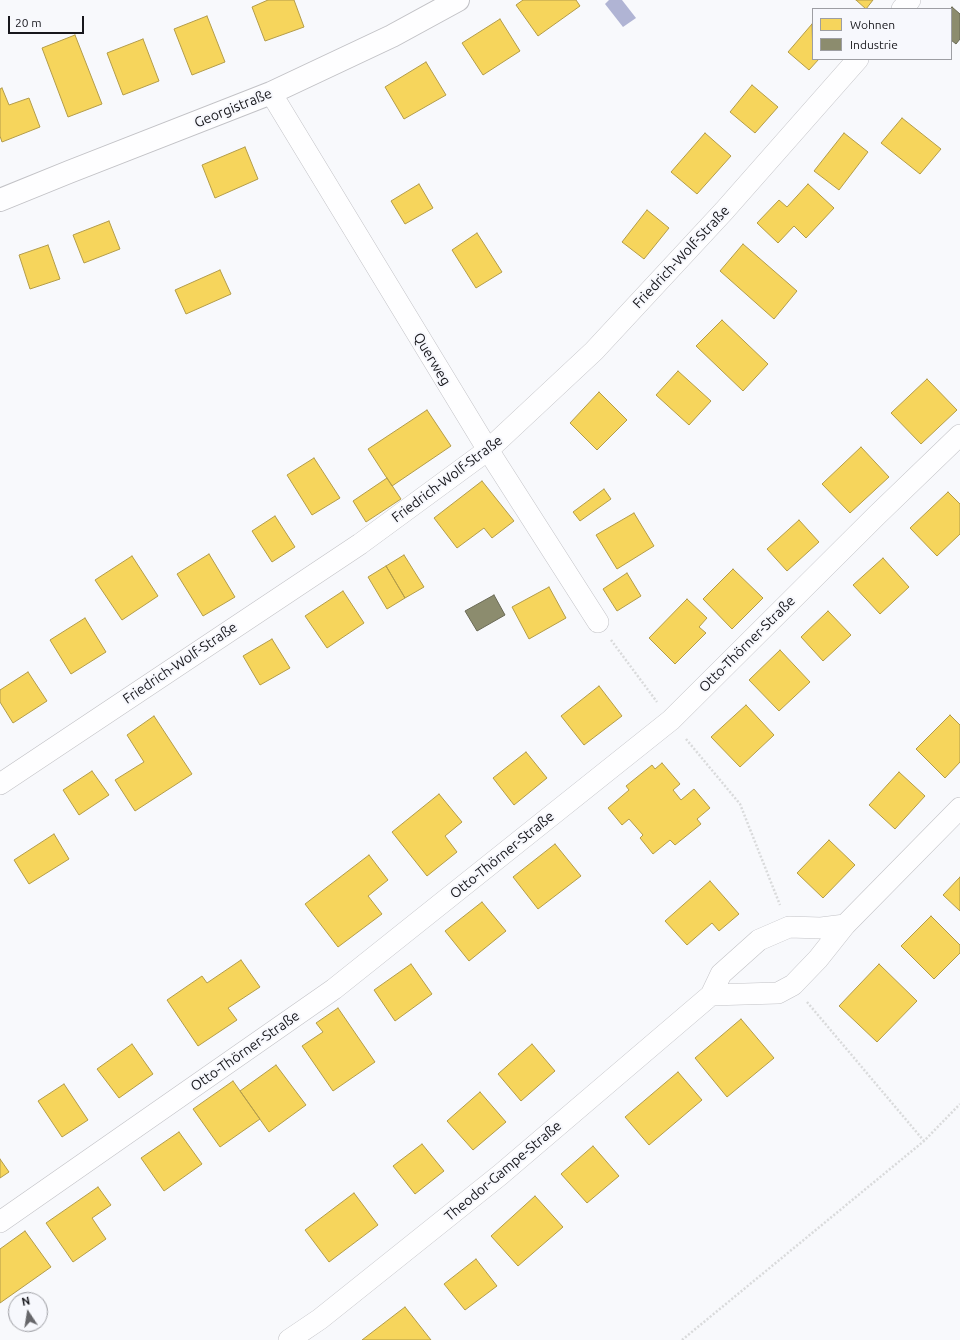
<!DOCTYPE html>
<meta charset="utf-8">
<style>
body{margin:0}
#map{position:relative;width:960px;height:1340px;overflow:hidden;background:#f8f9fc;font-family:Ubuntu,sans-serif}
canvas{display:block}
.legend{position:absolute;left:812px;top:8px;width:140px;height:52px;box-sizing:border-box;background:#f7f8fd;border:1px solid #9d9ea3;margin:0;padding:5px 7px;list-style:none;font-size:12px;color:#17171c}
.legend li{display:flex;align-items:center;gap:8px;height:20px}
.legend b{width:20px;border:1px solid #9d9ea3}
.north{position:absolute;left:8px;top:1292px;width:40px;height:40px;box-sizing:border-box;background:#f7f8fd;border:1px solid #9d9ea3;border-radius:50%;rotate:348deg;font-size:11px;font-weight:700;line-height:16px;text-align:center;color:#17171c}
.north::after{content:'';display:block;margin:auto;width:14px;height:18px;background:#66666a;clip-path:polygon(50% 0,100% 100%,50% 72%,0 100%)}
.scale{position:absolute;left:8px;top:16px;width:76px;height:18px;box-sizing:border-box;border:2px solid #17171c;border-top:0;padding-left:5px;font-size:12px;line-height:14px;white-space:nowrap;color:#17171c;-webkit-text-stroke:3px #f7f8fd;paint-order:stroke}
</style>
<div id="map">
<canvas width="960" height="1340"></canvas>
<ul class="legend">
<li><b style="height:11px;background:#f6d55c"></b>Wohnen</li>
<li><b style="height:11px;background:#8c8c6e"></b>Industrie</li>
</ul>
<div class="north">N</div>
<div class="scale">20 m</div>
</div>
<script>
const context = document.querySelector('canvas').getContext('2d');
context.lineJoin = 'round';
function fillPath(path, color) { context.fillStyle = color; context.fill(path, 'evenodd'); }
const poly = rows => new Path2D(rows.map(r => 'M' + r).join(''));
function stroke(path, color, width, dash) { context.strokeStyle = color; context.lineWidth = width; context.lineCap = dash ? 'butt' : 'round'; context.setLineDash(dash || []); context.stroke(path); }
function drawText(font, color, halo, rows, align = 'center') {
  context.font = font + ' Ubuntu,sans-serif'; context.lineWidth = 4; context.setLineDash([]); context.textBaseline = 'middle'; context.strokeStyle = halo; context.fillStyle = color; for (const [text, x, y, turn = 0] of rows) {
    context.save(); context.translate(x, y); context.rotate((+turn || 0) * Math.PI / 180); context.textAlign = isNaN(turn) ? turn : align; if (halo) context.strokeText(text, 0, 0); context.fillText(text, 0, 0); context.restore();
  }
}
const water = poly([
 [609,0,622,0,636,18,623,27,605,4]
]);
const homes = poly([
 [268,0,294,0,304,27,265,41,252,7,268,0],
 [523,0,576,0,580,6,538,36,516,5,523,0],
 [856,0,873,0,866,9,856,0],
 [207,16,225,62,192,75,174,29,207,16],
 [500,19,520,51,483,75,462,43,500,19],
 [812,24,813,59,819,59,809,70,788,52,812,24],
 [75,35,102,104,68,117,42,48,75,35],
 [143,39,159,81,123,95,107,53,143,39],
 [426,62,446,95,404,119,385,87,426,62],
 [752,85,778,107,755,133,730,112,752,85],
 [2,88,9,105,29,98,40,127,2,142,0,136,0,89,2,88],
 [902,118,941,149,920,174,881,143,902,118],
 [705,133,731,156,697,194,671,172,705,133],
 [844,133,868,152,839,190,814,171,844,133],
 [245,147,258,179,215,198,202,165,245,147],
 [419,184,433,208,405,224,391,201,419,184],
 [808,184,834,208,806,238,794,226,778,243,757,223,779,200,787,207,808,184],
 [647,210,669,228,644,259,622,242,647,210],
 [109,221,120,249,84,263,73,235,109,221],
 [477,233,502,272,476,288,452,250,477,233],
 [743,244,797,291,774,319,720,271,743,244],
 [48,245,60,279,30,289,19,255,48,245],
 [220,270,231,294,186,314,175,290,220,270],
 [722,320,768,364,743,391,696,346,722,320],
 [678,371,711,401,689,425,656,395,678,371],
 [927,379,957,410,921,444,891,413,927,379],
 [599,392,627,420,597,450,570,423,599,392],
 [427,410,451,446,392,486,368,449,427,410],
 [861,447,889,477,850,513,822,484,861,447],
 [314,458,340,498,312,515,287,475,314,458],
 [387,478,401,499,366,522,353,501,387,478],
 [482,481,514,521,492,538,484,528,457,548,434,518,482,481],
 [604,489,611,499,580,521,573,512,604,489],
 [948,492,960,504,960,534,937,556,910,528,948,492],
 [634,513,654,546,617,569,596,535,634,513],
 [275,516,295,547,272,562,252,531,275,516],
 [799,520,819,542,787,571,767,549,799,520],
 [209,554,235,597,203,616,177,574,209,554],
 [404,555,424,587,405,598,386,566,404,555],
 [132,556,158,596,122,620,95,580,132,556],
 [883,558,909,587,880,614,853,585,883,558],
 [386,566,405,598,387,609,368,577,386,566],
 [733,569,763,598,732,629,703,599,733,569],
 [627,573,641,596,617,611,603,589,627,573],
 [549,587,566,618,529,639,512,607,549,587],
 [343,591,364,623,327,648,305,616,343,591],
 [687,599,707,618,699,627,706,633,675,664,649,638,687,599],
 [828,611,851,635,823,661,801,637,828,611],
 [85,618,106,652,71,674,50,640,85,618],
 [272,639,290,668,260,685,243,656,272,639],
 [780,650,810,682,779,711,749,680,780,650],
 [28,672,47,701,13,723,0,702,0,690,28,672],
 [599,686,622,716,584,745,561,716,599,686],
 [746,705,774,735,740,767,711,737,746,705],
 [950,715,960,725,960,762,945,778,916,749,950,715],
 [154,716,192,774,135,811,115,780,144,762,127,735,154,716],
 [526,752,547,778,514,805,493,778,526,752],
 [662,763,680,784,673,790,681,800,694,789,710,808,697,819,701,824,675,845,670,840,653,854,640,838,643,835,629,819,622,825,608,808,629,790,626,786,652,765,655,769,662,763],
 [92,771,109,795,79,815,63,790,92,771],
 [899,772,925,796,895,829,869,805,899,772],
 [439,794,462,822,445,836,457,852,427,876,392,832,439,794],
 [54,834,69,859,29,884,14,860,54,834],
 [829,840,855,865,823,898,797,873,829,840],
 [555,844,581,876,538,909,513,877,555,844],
 [369,855,388,880,368,896,382,914,338,947,305,904,369,855],
 [960,877,960,911,943,895,960,877],
 [710,881,739,914,719,931,712,923,687,945,665,921,710,881],
 [482,902,506,931,469,961,445,931,482,902],
 [931,916,960,945,960,953,934,979,901,946,931,916],
 [241,960,260,987,228,1008,237,1020,198,1046,167,1000,202,976,207,983,241,960],
 [411,964,432,994,395,1021,374,990,411,964],
 [879,964,917,1001,877,1042,839,1006,879,964],
 [338,1008,375,1062,333,1091,302,1046,323,1032,316,1023,338,1008],
 [741,1019,774,1058,727,1097,695,1058,741,1019],
 [132,1044,153,1074,119,1098,97,1069,132,1044],
 [532,1044,555,1071,521,1101,498,1074,532,1044],
 [276,1065,306,1105,269,1132,240,1091,276,1065],
 [678,1072,702,1100,649,1145,625,1117,678,1072],
 [233,1081,260,1119,220,1147,193,1109,233,1081],
 [64,1084,88,1120,62,1137,38,1101,64,1084],
 [480,1092,506,1122,473,1150,447,1121,480,1092],
 [179,1132,202,1164,164,1191,141,1158,179,1132],
 [422,1144,444,1171,415,1194,393,1166,422,1144],
 [593,1146,619,1176,587,1203,561,1174,593,1146],
 [0,1159,9,1172,0,1178,0,1159],
 [98,1187,111,1205,92,1218,106,1239,73,1262,46,1223,98,1187],
 [354,1193,378,1225,329,1262,305,1230,354,1193],
 [535,1196,563,1227,518,1266,491,1236,535,1196],
 [25,1231,51,1267,0,1303,0,1249,25,1231],
 [476,1259,497,1286,465,1310,444,1284,476,1259],
 [405,1307,431,1340,362,1340,405,1307]
]);
const industry = poly([
 [952,7,960,14,960,39,956,44,951,40,950,9,952,7],
 [494,595,505,615,477,631,465,611,494,595]
]);
const path = poly([
 [611,640,657,702],
 [686,739,740,804,780,905],
 [807,1002,924,1141],
 [682,1340,924,1141,960,1104]
]);
const minor = poly([
 [902,9,910,0],
 [271,93,488,450,598,622],
 [0,784,360,544,488,450,594,351,724,211,858,59],
 [711,995,778,993,793,985,818,959,845,925,960,808],
 [0,1222,334,989,671,720,876,516,960,435],
 [289,1340,320,1319,500,1175,711,995,721,974,759,940,789,927,821,928,845,925]
]);
const tertiary = poly([
 [0,200,69,172,271,93,392,36,458,0]
]);
const streetNames = [
 ["Georgistraße",233,108,-22],
 ["Friedrich-Wolf-Straße",681,257,-47],
 ["Querweg",432,359,59],
 ["Friedrich-Wolf-Straße",447,479,-37],
 ["Otto-Thörner-Straße",747,644,-45],
 ["Friedrich-Wolf-Straße",180,663,-34],
 ["Otto-Thörner-Straße",502,855,-39],
 ["Otto-Thörner-Straße",245,1051,-35],
 ["Theodor-Gampe-Straße",503,1171,-40]
];
fillPath(water, '#b0b4d4');
fillPath(homes, '#f6d55c');
stroke(homes, '#b39c49', 1);
fillPath(industry, '#8c8c6e');
stroke(industry, '#696955', 1);
stroke(minor, '#c2c2c6', 22);
stroke(tertiary, '#c2c2c6', 24);
stroke(path, '#d9dadb', 2.5, [2, 2]);
stroke(minor, '#fefeff', 21);
stroke(tertiary, '#fefeff', 22);
drawText('14px', '#17171c', '#f7f8fd', streetNames);
</script>
